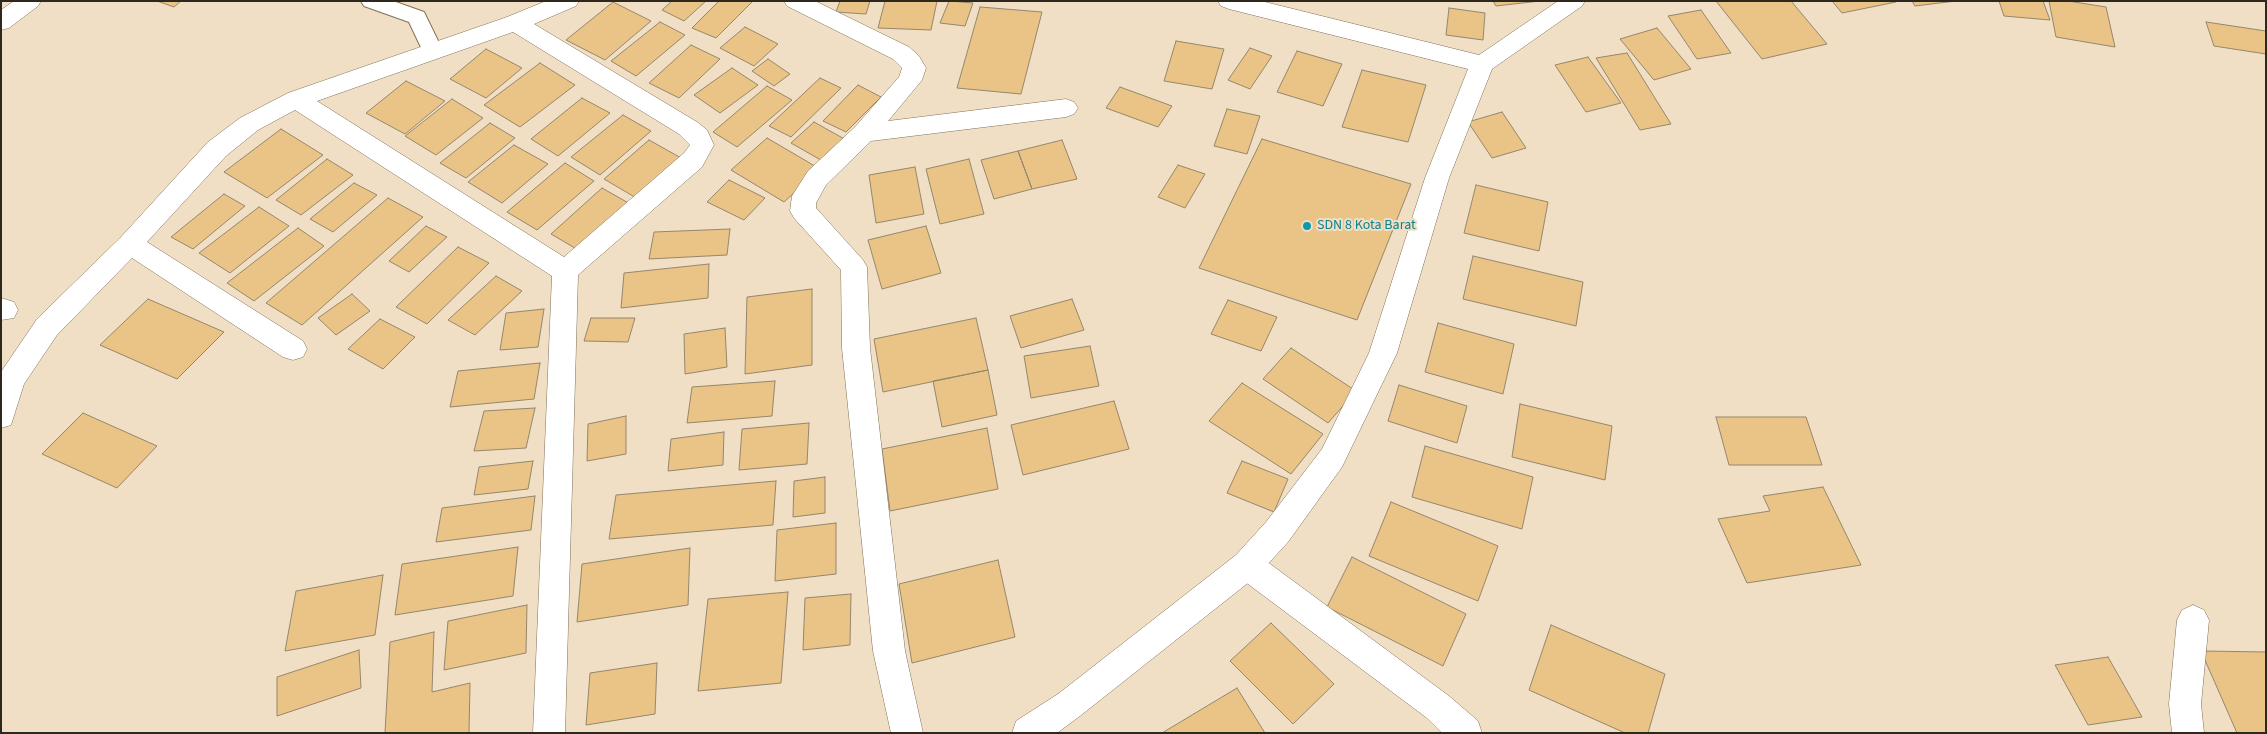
<!DOCTYPE html>
<style>
body{margin:0}
#map{position:relative;width:2267px;height:734px;overflow:hidden;background:#f0dfc4;font-family:"Source Sans 3",sans-serif}
canvas{display:block}
.frame{position:absolute;inset:0;border:2px solid #2d271c;pointer-events:none}
</style>
<div id="map">
<canvas width="2267" height="734"></canvas>
<div class="frame"></div>
</div>
<script>
const context = document.querySelector('canvas').getContext('2d');
context.lineJoin = 'round';
function fillPath(path, color) { context.fillStyle = color; context.fill(path, 'evenodd'); }
const poly = rows => new Path2D(rows.map(r => 'M' + r).join(''));
function stroke(path, color, width, dash) { context.strokeStyle = color; context.lineWidth = width; context.lineCap = dash ? 'butt' : 'round'; context.setLineDash(dash || []); context.stroke(path); }
function drawText(font, color, halo, rows, align = 'center') {
  context.font = font + ' "Source Sans 3",sans-serif'; context.lineWidth = 4; context.setLineDash([]); context.textBaseline = 'middle'; context.strokeStyle = halo; context.fillStyle = color; for (const [text, x, y, turn = 0] of rows) {
    context.save(); context.translate(x, y); context.rotate((+turn || 0) * Math.PI / 180); context.textAlign = isNaN(turn) ? turn : align; if (halo) context.strokeText(text, 0, 0); context.fillText(text, 0, 0); context.restore();
  }
}
const building = poly([
 [157,1,181,1,174,7,157,1],
 [672,1,706,1,684,21,662,10,672,1],
 [719,1,753,1,716,38,692,28,719,1],
 [840,1,870,1,866,14,836,12,840,1],
 [885,1,937,1,931,30,878,28,885,1],
 [949,1,973,3,965,26,940,23,949,1],
 [1493,1,1540,1,1496,6,1493,1],
 [1716,1,1791,1,1827,44,1762,59,1716,1],
 [1832,1,1896,1,1896,2,1842,13,1832,1],
 [1912,1,1956,1,1915,6,1912,1],
 [1999,1,2043,1,2050,20,2004,16,1999,1],
 [2049,1,2068,1,2106,7,2115,47,2056,37,2049,1],
 [613,2,651,21,605,60,566,40,613,2],
 [980,7,1042,12,1021,94,957,88,980,7],
 [1449,8,1485,13,1483,40,1446,35,1449,8],
 [1701,10,1731,53,1697,59,1668,16,1701,10],
 [660,22,685,35,636,76,611,61,660,22],
 [2206,22,2266,31,2266,54,2214,46,2206,22],
 [745,27,778,44,754,66,720,48,745,27],
 [1657,28,1691,69,1654,80,1620,39,1657,28],
 [1176,41,1224,49,1212,89,1164,81,1176,41],
 [691,45,720,59,679,98,649,83,691,45],
 [1250,48,1272,56,1250,89,1228,80,1250,48],
 [486,49,522,68,486,98,450,79,486,49],
 [1297,51,1342,64,1323,106,1277,92,1297,51],
 [1627,53,1671,124,1640,130,1596,58,1627,53],
 [1588,57,1621,103,1586,112,1555,65,1588,57],
 [768,59,790,74,774,86,752,71,768,59],
 [540,63,575,85,520,127,484,105,540,63],
 [732,68,758,85,720,113,694,95,732,68],
 [1362,70,1426,85,1408,142,1342,127,1362,70],
 [820,78,841,88,791,137,769,126,820,78],
 [406,81,445,101,405,134,366,113,406,81],
 [858,85,881,97,846,132,823,121,858,85],
 [767,86,792,100,737,147,713,132,767,86],
 [1120,87,1172,106,1158,127,1106,108,1120,87],
 [582,98,610,113,558,156,531,139,582,98],
 [452,99,483,118,436,155,405,136,452,99],
 [1227,109,1260,116,1247,154,1214,146,1227,109],
 [1502,112,1526,148,1492,158,1468,122,1502,112],
 [623,115,651,131,600,175,571,157,623,115],
 [814,122,848,141,826,163,791,143,814,122],
 [490,123,515,138,466,178,440,163,490,123],
 [281,129,323,155,267,198,224,172,281,129],
 [767,138,820,169,784,202,731,170,767,138],
 [1262,139,1411,184,1357,320,1199,268,1262,139],
 [649,140,683,159,638,199,604,179,649,140],
 [1062,140,1077,179,1032,189,1018,151,1062,140],
 [514,145,548,164,502,203,468,182,514,145],
 [1018,151,1032,189,994,199,981,160,1018,151],
 [327,159,353,175,301,215,276,200,327,159],
 [969,159,984,214,940,224,926,169,969,159],
 [565,163,594,181,537,230,507,212,565,163],
 [1178,165,1205,174,1185,208,1158,197,1178,165],
 [915,167,924,214,876,223,869,175,915,167],
 [729,180,765,198,744,220,707,202,729,180],
 [354,183,377,195,333,232,310,219,354,183],
 [1476,185,1548,202,1539,251,1464,233,1476,185],
 [602,188,632,205,580,251,551,234,602,188],
 [224,194,245,206,193,249,171,237,224,194],
 [388,198,423,217,302,325,266,303,388,198],
 [259,207,289,226,230,273,199,253,259,207],
 [426,226,447,237,409,272,389,261,426,226],
 [926,226,941,273,882,289,868,240,926,226],
 [298,228,324,246,254,301,227,283,298,228],
 [730,229,727,255,649,259,654,232,730,229],
 [458,247,489,263,427,324,396,307,458,247],
 [1473,256,1583,282,1576,326,1463,299,1473,256],
 [709,264,708,298,621,308,624,273,709,264],
 [496,276,522,291,475,335,448,320,496,276],
 [812,289,812,365,745,374,747,297,812,289],
 [352,294,370,311,336,335,318,318,352,294],
 [148,299,224,332,177,379,100,345,148,299],
 [1072,299,1084,330,1021,348,1010,316,1072,299],
 [1228,300,1277,317,1261,351,1211,334,1228,300],
 [544,309,538,347,500,350,506,313,544,309],
 [591,318,635,318,628,342,584,341,591,318],
 [976,318,988,370,883,392,874,339,976,318],
 [380,319,415,337,383,369,348,349,380,319],
 [1438,323,1514,344,1503,394,1425,372,1438,323],
 [725,328,727,367,685,374,684,334,725,328],
 [1090,346,1099,386,1031,398,1024,356,1090,346],
 [1291,348,1356,391,1328,423,1263,379,1291,348],
 [540,363,534,399,450,407,458,371,540,363],
 [988,370,997,415,942,427,933,381,988,370],
 [775,381,772,416,687,423,692,387,775,381],
 [1242,383,1323,434,1291,474,1209,421,1242,383],
 [1399,385,1467,406,1457,443,1388,421,1399,385],
 [1114,401,1129,449,1023,475,1011,425,1114,401],
 [1520,404,1612,426,1605,480,1512,457,1520,404],
 [535,408,526,448,474,451,484,411,535,408],
 [83,413,157,446,117,488,42,454,83,413],
 [626,416,626,454,587,461,588,424,626,416],
 [1716,417,1806,417,1822,465,1729,465,1716,417],
 [809,423,807,464,739,470,742,429,809,423],
 [987,428,998,489,890,511,882,449,987,428],
 [724,432,723,465,668,471,671,439,724,432],
 [1425,446,1533,477,1522,529,1412,497,1425,446],
 [533,461,528,489,474,495,479,467,533,461],
 [1242,461,1288,479,1274,512,1227,493,1242,461],
 [825,477,825,513,793,517,794,481,825,477],
 [776,481,773,525,609,539,616,495,776,481],
 [1823,487,1861,565,1747,583,1718,519,1770,511,1763,496,1823,487],
 [535,496,531,530,436,542,442,508,535,496],
 [1391,502,1498,546,1478,601,1369,556,1391,502],
 [836,523,836,574,775,581,777,530,836,523],
 [518,547,513,596,395,615,402,564,518,547],
 [690,548,688,605,577,622,582,564,690,548],
 [1352,557,1466,614,1443,666,1327,607,1352,557],
 [998,560,1015,637,912,663,899,584,998,560],
 [383,575,375,635,285,651,296,591,383,575],
 [788,592,781,683,698,691,708,599,788,592],
 [851,594,850,645,803,650,805,598,851,594],
 [527,605,526,653,444,670,448,621,527,605],
 [1271,623,1334,684,1293,724,1230,661,1271,623],
 [1551,625,1665,674,1648,733,1625,733,1529,690,1551,625],
 [434,632,432,692,470,683,469,733,385,733,390,642,434,632],
 [359,650,361,688,277,716,277,677,359,650],
 [2201,651,2266,652,2266,733,2237,733,2201,651],
 [2108,657,2142,717,2088,725,2055,665,2108,657],
 [657,663,655,714,586,725,590,673,657,663],
 [1237,688,1265,733,1162,733,1237,688]
]);
const service = poly([
 [361,1,393,1,424,12,443,51,439,56,432,58,425,56,409,22,364,6,361,1]
]);
const minor = poly([
 [14,1,41,1,38,6,9,28,1,30,1,10,14,1],
 [546,1,579,1,576,6,534,24,697,122,707,130,714,145,702,167,578,275,565,733,533,733,552,276,295,110,258,130,226,156,147,242,303,341,307,349,303,357,293,360,283,357,132,258,57,335,24,384,11,425,1,428,1,372,37,319,121,237,208,142,240,118,288,93,507,17,546,1],
 [513,32,679,134,690,145,684,153,564,257,317,101,513,32],
 [784,1,815,1,909,47,919,56,926,68,922,80,888,121,1066,99,1074,102,1078,108,1074,114,1066,117,871,141,826,185,816,203,816,208,863,260,867,267,870,348,905,651,923,733,891,733,873,651,842,348,841,270,794,218,790,211,792,196,808,171,855,127,899,77,902,68,893,59,787,6,784,1],
 [1,298,14,302,18,310,14,318,1,320,1,298],
 [1247,551,1258,555,1449,696,1478,721,1482,733,1442,733,1427,718,1236,575,1232,565,1236,555,1247,551],
 [2193,605,2204,610,2209,620,2201,704,2204,733,2172,733,2169,704,2177,620,2182,610,2193,605]
]);
const tertiary = poly([
 [1218,1,1261,1,1479,55,1558,1,1585,1,1582,6,1492,69,1449,178,1397,353,1342,467,1288,542,1258,575,1080,716,1057,733,1012,733,1016,721,1058,694,1236,555,1266,522,1322,449,1369,353,1425,178,1468,69,1229,9,1221,6,1218,1]
]);
const markers = [
 [1307,226,5,"#0f9aa8"]
];
const cultureNames = [
 ["SDN 8 Kota Barat",1317,226]
];
fillPath(building, '#e9c486');
stroke(building, '#95866c', 1);
stroke(service, '#807158', 2);
stroke(minor, '#807158', 1);
stroke(tertiary, '#807158', 1);
fillPath(service, '#fff');
fillPath(minor, '#fff');
fillPath(tertiary, '#fff');
for (const [x, y, r, color] of markers) { const dot = new Path2D(); dot.arc(x, y, r, 0, 2 * Math.PI); context.fillStyle = color; context.fill(dot); stroke(dot, '#f0dfc4', 2); }
drawText('14px', '#0d838f', '#f0dfc4', cultureNames, 'left');
</script>
